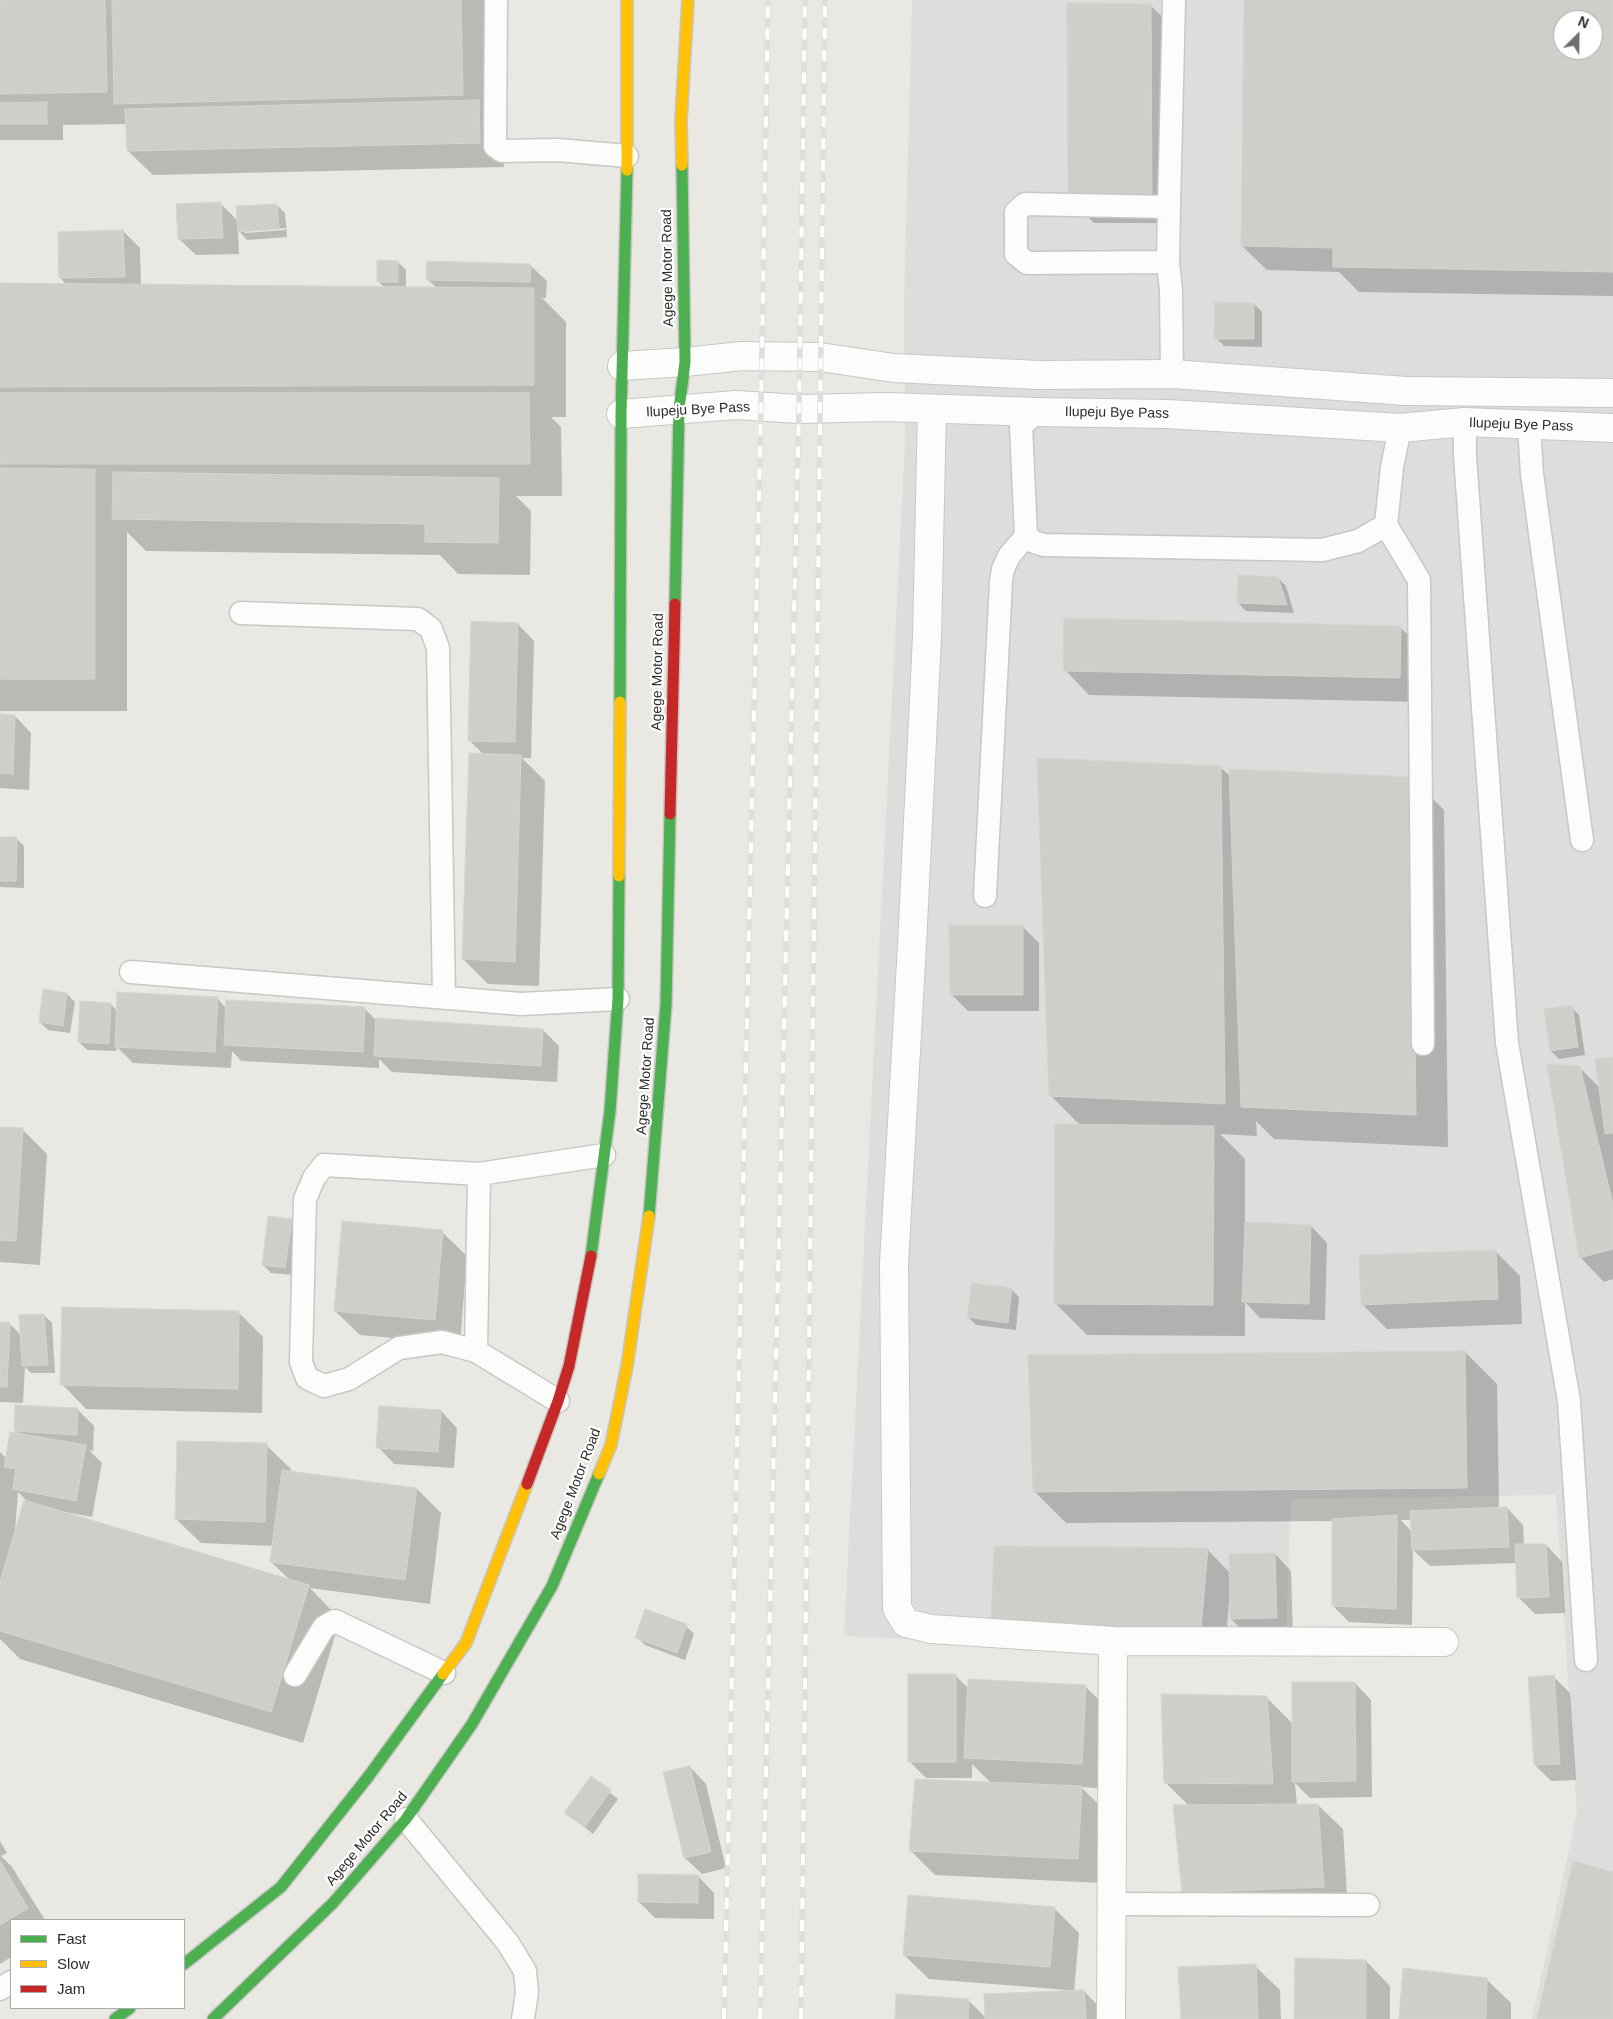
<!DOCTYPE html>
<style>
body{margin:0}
#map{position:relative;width:1613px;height:2019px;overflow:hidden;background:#eae8e2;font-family:Helvetica,sans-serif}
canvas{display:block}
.legend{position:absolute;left:10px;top:1919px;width:175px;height:90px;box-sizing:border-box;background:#fff;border:1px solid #ababab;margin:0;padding:6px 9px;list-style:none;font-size:15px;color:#2c2c2c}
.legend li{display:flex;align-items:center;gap:10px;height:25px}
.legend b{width:25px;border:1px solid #ababab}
.north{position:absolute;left:1553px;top:10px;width:50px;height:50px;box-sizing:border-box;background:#fff;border:1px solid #ababab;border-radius:50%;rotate:23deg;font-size:14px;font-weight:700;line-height:20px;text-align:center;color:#2c2c2c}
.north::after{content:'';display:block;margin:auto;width:18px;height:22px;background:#6e6e6c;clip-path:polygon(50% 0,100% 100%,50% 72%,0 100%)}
</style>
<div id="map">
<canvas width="1613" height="2019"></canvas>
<ul class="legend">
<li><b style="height:6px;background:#4caf50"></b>Fast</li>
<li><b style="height:6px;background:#ffc107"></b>Slow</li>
<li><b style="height:6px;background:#c62828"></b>Jam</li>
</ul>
<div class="north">N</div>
</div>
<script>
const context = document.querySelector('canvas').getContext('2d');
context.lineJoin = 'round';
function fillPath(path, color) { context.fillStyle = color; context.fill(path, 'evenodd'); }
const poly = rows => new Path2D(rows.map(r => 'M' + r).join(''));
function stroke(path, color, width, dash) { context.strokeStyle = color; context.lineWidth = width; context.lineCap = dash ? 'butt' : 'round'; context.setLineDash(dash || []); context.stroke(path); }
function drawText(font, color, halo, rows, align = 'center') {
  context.font = font + ' Helvetica,sans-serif'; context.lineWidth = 4.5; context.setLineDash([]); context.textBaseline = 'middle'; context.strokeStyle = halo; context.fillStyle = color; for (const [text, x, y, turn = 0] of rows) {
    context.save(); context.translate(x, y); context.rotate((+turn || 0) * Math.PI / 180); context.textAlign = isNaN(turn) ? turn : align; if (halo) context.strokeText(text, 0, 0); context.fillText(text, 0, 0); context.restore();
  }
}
const industrial = poly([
 [912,0,1613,0,1613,2019,1532,2019,1577,1813,1556,1495,1291,1499,1285,1657,844,1636,905,443,904,305],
 [1563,20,1593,20,1593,50,1563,50]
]);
const shadow = poly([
 [0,0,493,0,503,126,504,167,153,175,128,151,127,124,63,125,63,140,0,140],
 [1245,0,1613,0,1613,296,1359,292,1339,272,1267,270,1242,246],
 [1563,20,1593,20,1593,50,1563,50],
 [1150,5,1175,29,1176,223,1094,223,1069,199],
 [220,203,238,221,277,205,285,213,287,237,247,240,238,230,239,254,196,255,179,239],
 [285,228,285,230,245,233,245,231],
 [123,231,140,248,141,286,385,288,378,281,398,262,406,270,406,288,437,288,427,279,530,265,547,281,546,298,542,298,566,322,566,417,551,417,561,427,562,496,516,496,531,511,530,575,458,574,440,555,146,551,127,532,127,711,0,711,0,285,67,285,60,278],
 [1254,304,1262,312,1262,347,1224,346,1216,338],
 [1278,578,1286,586,1294,613,1246,611,1238,603],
 [518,624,534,641,531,758,522,758,545,781,539,986,488,984,463,959,484,755,469,740],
 [1401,628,1425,652,1424,702,1089,695,1065,670],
 [0,715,15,716,31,733,29,790,0,788],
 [1220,767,1231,777,1412,778,1444,810,1448,1147,1274,1139,1256,1121,1257,1136,1220,1134,1245,1159,1245,1224,1311,1226,1327,1243,1325,1320,1260,1318,1245,1302,1245,1336,1087,1335,1055,1303,1081,1126,1050,1095],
 [0,838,16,838,24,846,24,888,0,887],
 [1022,926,1039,943,1039,1011,968,1011,951,994],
 [67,994,75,1002,70,1033,48,1030,40,1022],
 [217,998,226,1008,364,1008,377,1021,543,1030,559,1046,557,1082,392,1072,379,1059,379,1068,241,1061,232,1051,231,1068,133,1063,117,1047,116,1051,87,1050,79,1042,111,1004,117,1011],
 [1571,1007,1579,1015,1585,1055,1559,1059,1551,1051],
 [1613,1059,1613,1279,1604,1282,1580,1257,1579,1067,1600,1088],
 [0,1128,22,1129,47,1154,40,1265,0,1262],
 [291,1220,299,1228,293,1275,271,1273,263,1265],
 [442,1232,467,1256,460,1344,360,1335,335,1311],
 [1495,1251,1520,1276,1522,1324,1387,1329,1362,1304],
 [1011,1289,1019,1297,1016,1330,976,1325,968,1317],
 [238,1312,263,1337,262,1413,86,1409,62,1384],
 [44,1315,52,1323,55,1373,31,1373,25,1367,23,1403,0,1402,0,1323,9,1323,22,1336],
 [1465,1352,1497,1384,1499,1509,1507,1508,1523,1525,1524,1545,1546,1545,1562,1562,1565,1613,1535,1614,1518,1597,1517,1563,1430,1566,1413,1550,1412,1625,1349,1622,1333,1606,1333,1521,1066,1523,1034,1491],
 [1401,1520,1412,1520,1412,1532],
 [77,1409,94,1426,93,1451,89,1450,102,1463,92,1517,65,1512,64,1513,291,1581,271,1562,274,1546,201,1543,176,1519,266,1445,291,1469,291,1473,417,1489,441,1513,430,1604,310,1588,340,1619,303,1743,20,1659,0,1639,0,1452,7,1459,20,1435,15,1431],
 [18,1492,26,1500,16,1531,15,1531],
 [441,1411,457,1428,454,1468,394,1464,378,1447],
 [1207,1549,1230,1573,1275,1554,1291,1571,1293,1634,1248,1636,1231,1619,1231,1602,1229,1602,1225,1654,1017,1650,992,1625],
 [686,1626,694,1634,685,1660,645,1645,637,1637],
 [955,1675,969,1689,1086,1687,1110,1711,1107,1789,1081,1787,1106,1812,1102,1883,935,1875,910,1850,992,1784,972,1764,972,1778,926,1778,909,1761],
 [1554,1677,1570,1693,1576,1780,1551,1781,1535,1765],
 [1355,1683,1371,1700,1372,1797,1310,1798,1295,1783,1297,1805,1318,1805,1343,1829,1348,1911,1208,1917,1183,1892,1189,1806,1165,1782,1266,1697,1293,1724],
 [690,1767,706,1784,726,1868,702,1874,685,1858],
 [591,1778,618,1799,593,1834,566,1813],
 [0,1841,7,1853,1,1856,12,1867,45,1920,11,1920,11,1957,0,1964],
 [698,1876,714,1893,714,1919,655,1918,639,1902],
 [1054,1908,1079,1933,1074,1992,1084,1991,1100,2008,1101,2019,896,2019,968,2000,986,2018,1068,1992,1068,1990,929,1979,904,1955],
 [1366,1961,1390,1986,1390,2019,1296,2019],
 [1255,1966,1280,1990,1281,2019,1182,2019],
 [1486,1979,1511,2003,1511,2019,1400,2019]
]);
const building = poly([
 [0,0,105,0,107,92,0,94,0,0],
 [112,0,461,0,463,95,114,104,112,0],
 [1244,0,1613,0,1613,272,1333,267,1333,248,1241,246,1244,0],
 [1563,20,1593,20,1593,50,1563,50,1563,20],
 [1067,3,1151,4,1152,199,1068,199,1067,3],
 [479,100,480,143,127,151,125,109,479,100],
 [47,102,47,124,0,124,0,103,47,102],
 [221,202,223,238,178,239,176,204,221,202],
 [277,204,279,229,238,232,236,206,277,204],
 [123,230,125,277,59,278,58,232,123,230],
 [377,260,398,261,398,282,377,282,377,260],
 [427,261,531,264,530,282,426,280,427,261],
 [0,283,534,288,534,385,0,387,0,283],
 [1215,302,1254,303,1254,339,1214,339,1215,302],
 [0,393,529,393,530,464,0,464,0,393],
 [0,468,95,469,95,679,0,679,0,468],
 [113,472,499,478,498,543,425,542,425,524,112,519,113,472],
 [1238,575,1278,577,1287,605,1237,603,1238,575],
 [1064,618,1401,626,1400,678,1063,671,1064,618],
 [471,621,518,623,515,742,468,741,471,621],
 [0,714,15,715,13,774,0,773,0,714],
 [469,753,521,755,515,962,462,959,469,753],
 [1037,758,1221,766,1225,1104,1049,1096,1037,758],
 [1229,769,1412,777,1416,1115,1241,1107,1229,769],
 [0,837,17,837,16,881,0,881,0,837],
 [949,925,1023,925,1023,995,950,995,949,925],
 [43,989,67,993,63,1026,39,1022,43,989],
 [117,992,218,997,215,1052,115,1047,117,992],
 [226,1000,365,1007,363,1052,224,1045,226,1000],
 [80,1001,111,1003,109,1044,78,1042,80,1001],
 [1572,1005,1578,1047,1550,1051,1544,1009,1572,1005],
 [376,1018,543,1029,541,1066,374,1056,376,1018],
 [1613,1057,1613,1133,1605,1134,1595,1059,1613,1057],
 [1547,1064,1580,1066,1613,1204,1613,1249,1579,1258,1547,1064],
 [1055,1124,1214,1126,1213,1305,1054,1304,1055,1124],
 [0,1127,23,1128,16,1241,0,1240,0,1127],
 [268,1216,292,1219,285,1268,262,1265,268,1216],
 [342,1221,443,1230,435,1320,334,1311,342,1221],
 [1245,1222,1311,1225,1309,1304,1242,1302,1245,1222],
 [1496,1250,1498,1299,1361,1305,1359,1255,1496,1250],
 [972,1283,1012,1288,1008,1323,967,1317,972,1283],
 [62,1307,239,1311,238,1389,60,1385,62,1307],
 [44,1314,48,1365,22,1366,19,1315,44,1314],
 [0,1322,10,1322,7,1387,0,1387,0,1322],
 [1465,1351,1467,1488,1033,1492,1028,1355,1465,1351],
 [15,1405,78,1408,77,1435,14,1431,15,1405],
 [379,1406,441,1410,438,1452,376,1448,379,1406],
 [10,1432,86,1445,76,1501,13,1489,16,1469,4,1467,10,1432],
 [177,1441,267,1443,265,1522,175,1519,177,1441],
 [282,1470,417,1488,405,1580,270,1562,282,1470],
 [24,1500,309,1585,271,1712,0,1631,0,1582,24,1500],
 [1507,1507,1509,1547,1412,1550,1410,1511,1507,1507],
 [1397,1515,1396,1609,1332,1606,1332,1519,1397,1515],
 [1515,1544,1546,1544,1549,1597,1517,1598,1515,1544],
 [994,1546,1208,1548,1201,1630,991,1626,994,1546],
 [1275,1553,1277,1618,1230,1619,1229,1554,1275,1553],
 [645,1609,687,1624,677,1653,635,1638,645,1609],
 [908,1674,956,1674,956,1762,908,1762,908,1674],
 [1554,1675,1560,1764,1534,1765,1528,1677,1554,1675],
 [968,1679,1086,1685,1082,1764,964,1758,968,1679],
 [1292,1682,1355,1682,1356,1781,1292,1782,1292,1682],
 [1161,1694,1267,1696,1273,1784,1164,1783,1161,1694],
 [690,1766,711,1852,684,1858,663,1772,690,1766],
 [591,1776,611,1790,585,1827,564,1813,591,1776],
 [915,1779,1082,1786,1078,1859,909,1851,915,1779],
 [1318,1804,1324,1887,1182,1893,1173,1805,1318,1804],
 [0,1861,28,1908,0,1925,0,1861],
 [1573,1861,1613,1872,1613,2019,1537,2019,1573,1861],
 [638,1874,698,1875,698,1903,638,1902,638,1874],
 [908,1895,1055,1907,1050,1967,903,1955,908,1895],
 [1295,1958,1366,1960,1366,2019,1294,2019,1295,1958],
 [1256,1964,1258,2019,1181,2019,1178,1967,1256,1964],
 [1403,1968,1487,1978,1486,2019,1399,2019,1403,1968],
 [1084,1990,1086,2019,985,2019,984,1994,1084,1990],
 [896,1994,969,1999,968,2019,895,2019,896,1994]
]);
const lane = poly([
 [496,0,495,146,502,151,558,150,627,156],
 [1169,207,1174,0],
 [1168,262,1027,263,1016,254,1016,212,1025,204,1169,207,1168,262,1171,290,1172,374],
 [1037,412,1021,426,1026,536,1034,542,1044,545,1322,550,1358,541,1386,525,1392,467,1400,428],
 [1465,422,1465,456,1507,1043,1569,1401,1586,1660],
 [1529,426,1532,474,1582,840],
 [1386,525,1419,580,1423,1044],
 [241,613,418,619,431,629,438,648,444,998],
 [985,896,1001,581,1003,569,1009,556,1026,536],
 [131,972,521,1004,618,999],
 [476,1351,479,1174],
 [558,1401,476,1351,442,1342,399,1348,349,1379,324,1386,307,1378,301,1362,305,1199,314,1178,324,1165,479,1174,604,1155],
 [295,1675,324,1627,335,1621,444,1673],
 [406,1819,508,1943,525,1971,527,1992,523,2019],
 [1112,1904,1368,1905],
 [0,1989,11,1982]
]);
const street = poly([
 [622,366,685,362,742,356,820,357,894,368,1039,375,1172,374,1406,391,1613,393],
 [932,409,927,637,912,945,894,1264,897,1608,906,1623,931,1629,1113,1641,1444,1642],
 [621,414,736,405,799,409,886,407,1037,412,1167,414,1400,428,1465,422,1613,428],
 [1111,2019,1113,1641]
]);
const fast = poly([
 [675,604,679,409,685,362,682,165],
 [620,702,621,414,627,170],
 [649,1216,666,1005,670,814],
 [591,1256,610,1111,618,999,619,876],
 [184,1964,281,1887,368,1777,443,1674],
 [115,2019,130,2008],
 [213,2019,333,1903,406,1819,472,1724,552,1586,599,1474]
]);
const slow = poly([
 [682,165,681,120,688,0],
 [627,170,627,0],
 [619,876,620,702],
 [599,1474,611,1445,627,1366,649,1216],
 [443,1674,466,1643,527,1484]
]);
const jam = poly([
 [670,814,675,604],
 [527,1484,558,1401,569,1366,591,1256]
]);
const rail = poly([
 [724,2019,761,407,768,0],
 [760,2019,799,409,805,0],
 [801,2019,825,0]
]);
const streetNames = [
 ["Agege Motor Road",668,268,-91],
 ["Ilupeju Bye Pass",698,410,-3],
 ["Ilupeju Bye Pass",1117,413,1],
 ["Ilupeju Bye Pass",1521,425,2],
 ["Agege Motor Road",658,672,-89],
 ["Agege Motor Road",646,1076,-86],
 ["Agege Motor Road",576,1484,-69],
 ["Agege Motor Road",367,1839,-50]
];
fillPath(industrial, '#dfdcdd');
fillPath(shadow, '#0003');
fillPath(building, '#cfcec9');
stroke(building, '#d5d4ce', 1);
stroke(lane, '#c8c7c7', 25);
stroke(street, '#c8c7c7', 30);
stroke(fast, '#c6c5c2', 14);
stroke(slow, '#c6c5c2', 14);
stroke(jam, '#c6c5c2', 14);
stroke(lane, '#fcfcfb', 22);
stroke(street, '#fcfcfb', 28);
stroke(fast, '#4caf50', 11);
stroke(slow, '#ffc107', 11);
stroke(jam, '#c62828', 11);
stroke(rail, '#dededf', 5.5);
stroke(rail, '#fff', 4, [11]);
drawText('14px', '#2c2c2c', '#fff', streetNames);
</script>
